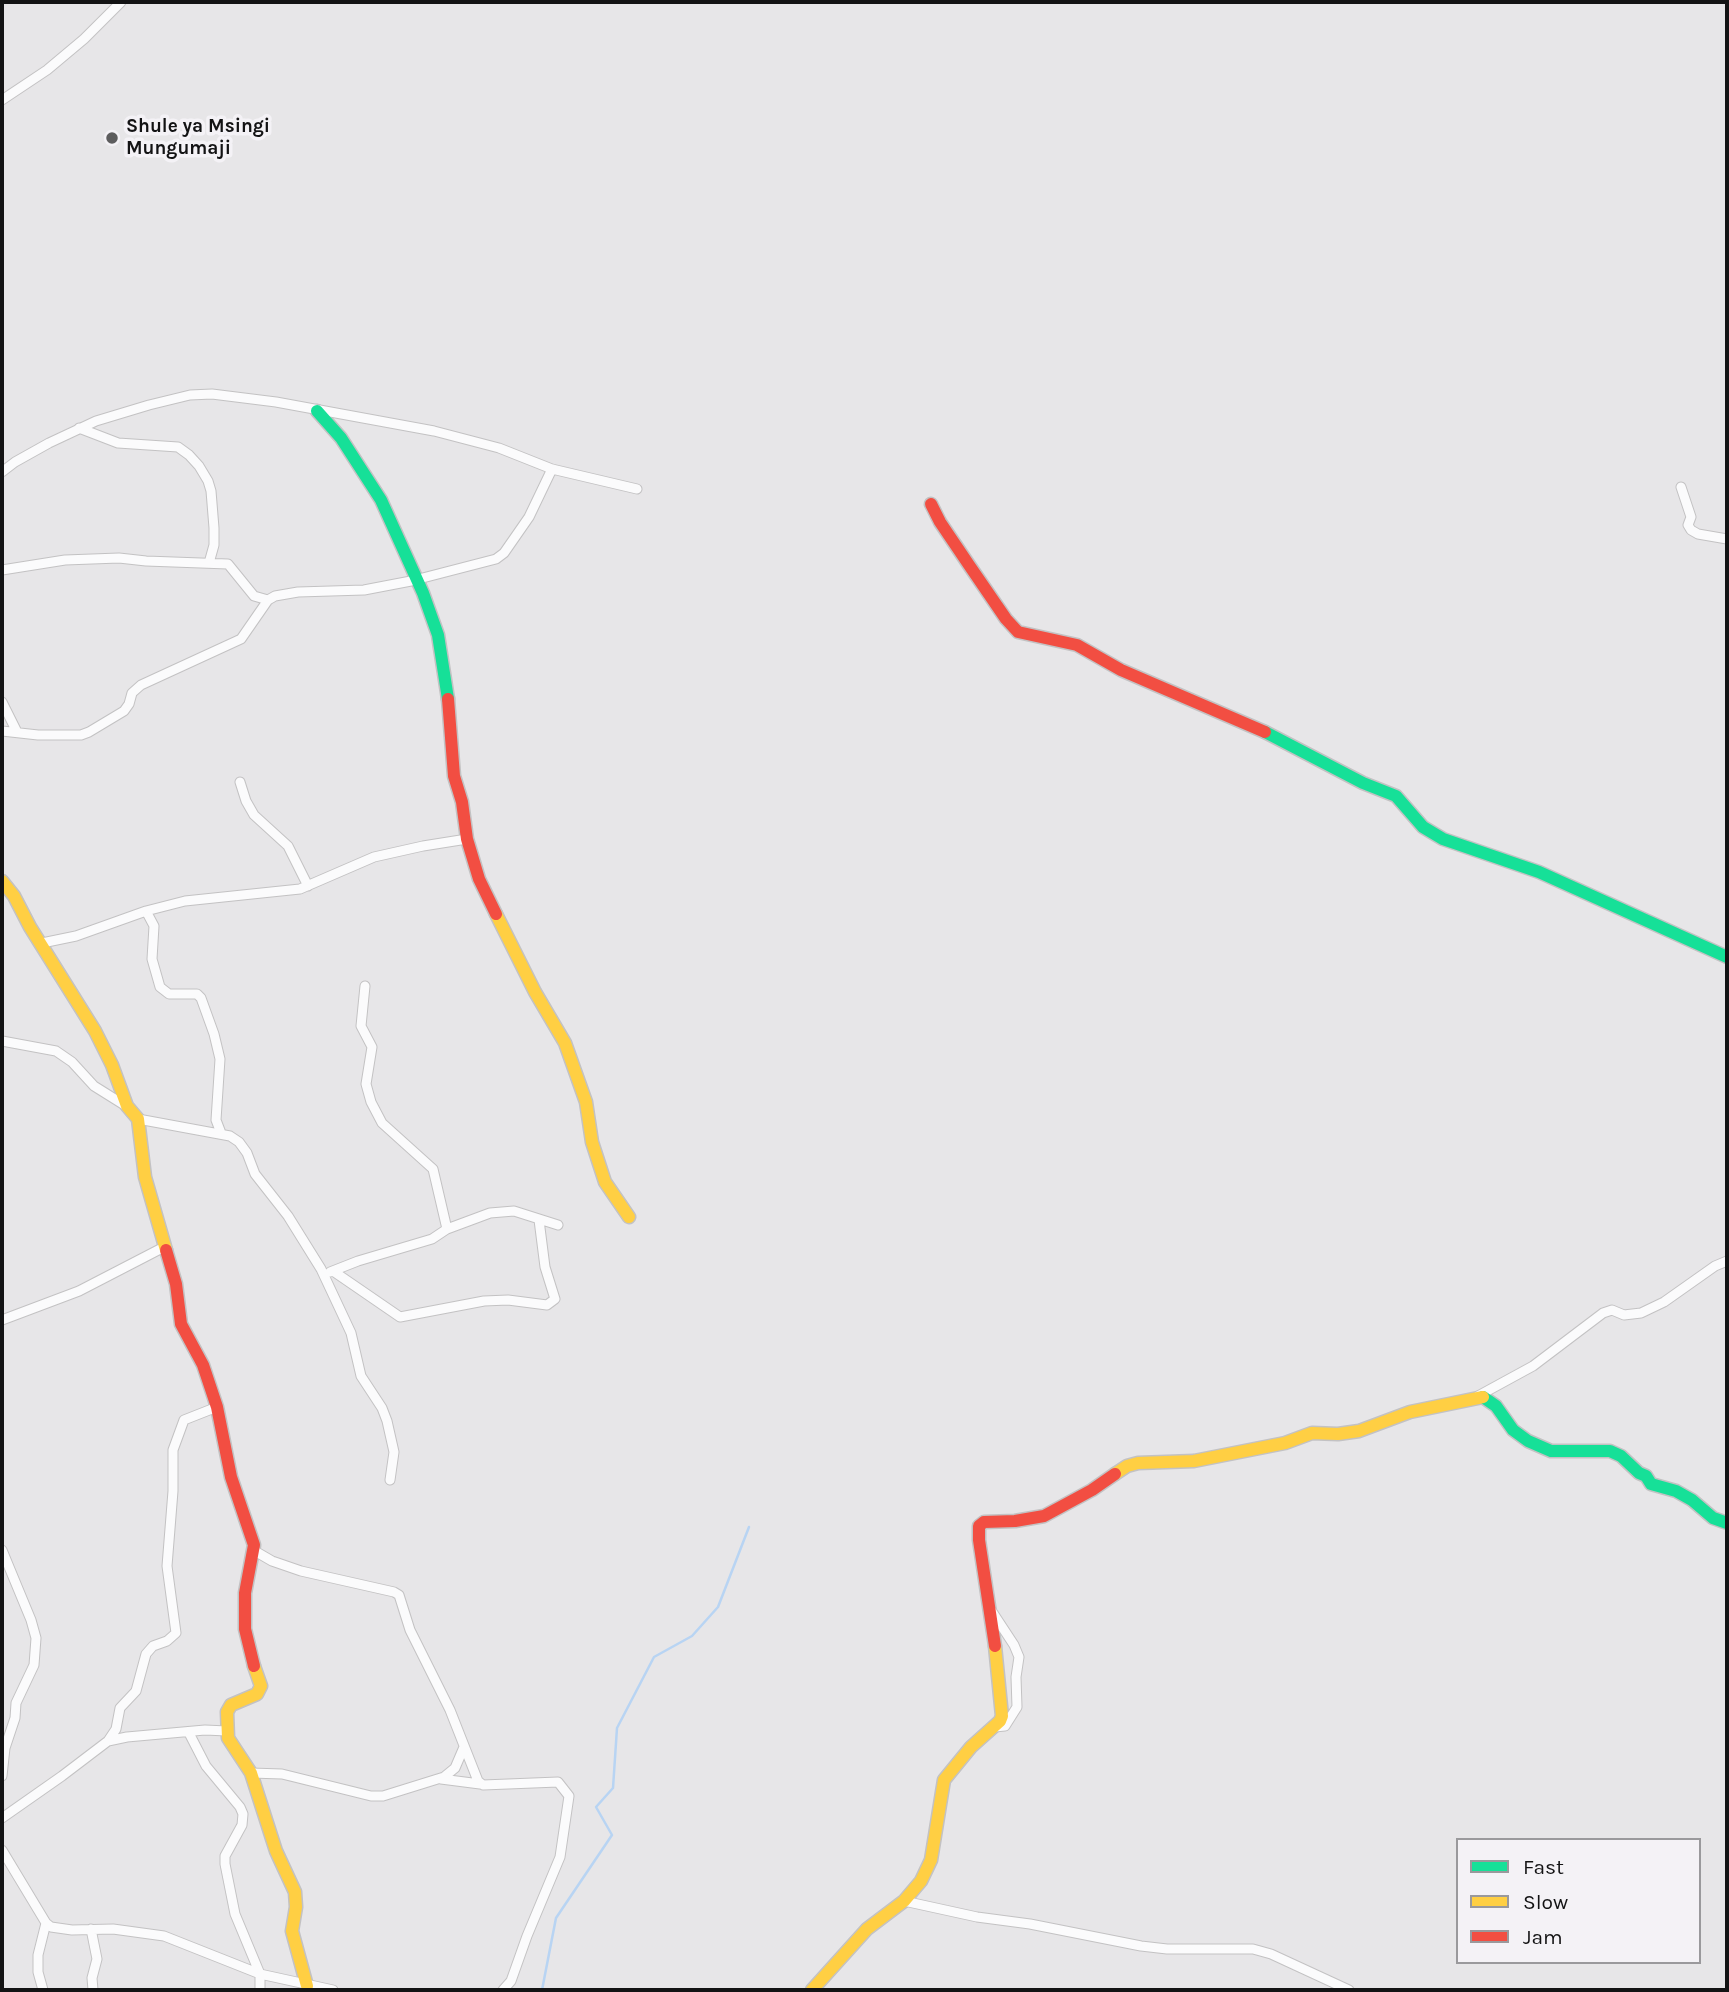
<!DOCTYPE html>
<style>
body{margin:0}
#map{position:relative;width:1729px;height:1992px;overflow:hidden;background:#e7e6e8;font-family:Karla,sans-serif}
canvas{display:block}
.frame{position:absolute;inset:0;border:4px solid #131314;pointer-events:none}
.legend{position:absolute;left:1456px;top:1838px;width:245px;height:126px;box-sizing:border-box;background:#f4f2f6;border:2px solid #9a999c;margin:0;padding:9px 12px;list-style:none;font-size:21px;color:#131314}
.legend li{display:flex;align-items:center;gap:14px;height:35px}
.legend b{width:35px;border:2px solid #9a999c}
</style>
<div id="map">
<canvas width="1729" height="1992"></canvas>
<div class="frame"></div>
<ul class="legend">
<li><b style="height:9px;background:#16e098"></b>Fast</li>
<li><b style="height:9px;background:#ffcf43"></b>Slow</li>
<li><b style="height:9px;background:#f24e42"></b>Jam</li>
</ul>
</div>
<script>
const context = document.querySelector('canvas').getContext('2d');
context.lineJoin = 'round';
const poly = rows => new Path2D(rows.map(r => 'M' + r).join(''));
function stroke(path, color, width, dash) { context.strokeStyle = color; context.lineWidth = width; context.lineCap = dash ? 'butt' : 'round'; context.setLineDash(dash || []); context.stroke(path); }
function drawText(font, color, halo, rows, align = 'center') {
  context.font = font + ' Karla,sans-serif'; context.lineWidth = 7; context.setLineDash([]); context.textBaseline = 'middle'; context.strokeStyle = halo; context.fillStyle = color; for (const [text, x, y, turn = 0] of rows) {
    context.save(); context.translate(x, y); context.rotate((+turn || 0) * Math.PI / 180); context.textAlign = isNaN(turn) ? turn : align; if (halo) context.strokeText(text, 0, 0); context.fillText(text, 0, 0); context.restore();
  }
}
const stream = poly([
 [542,1990,556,1918,612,1835,596,1807,613,1788,617,1728,654,1657,692,1636,718,1607,749,1527]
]);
const street = poly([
 [2,100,47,70,84,39,121,2],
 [79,428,118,443,178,447,189,455,199,466,208,481,211,491,214,528,214,545,209,563],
 [2,472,15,462,49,443,96,421,149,405,190,395,212,394,276,402,434,431,499,448,552,469,637,489],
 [1681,487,1691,517,1688,525,1691,530,1698,534,1727,539],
 [2,570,65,560,119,558,146,561,228,564,254,596,268,600],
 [2,702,17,732],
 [2,731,38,735,81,735,89,732,124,711,129,704,132,693,141,685,241,639,268,600,275,596,298,592,364,590,411,581,496,559,504,553,529,517,552,469],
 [240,782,246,801,254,815,288,846,308,886],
 [146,911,154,926,152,959,160,987,169,994,197,994,201,998,214,1034,220,1059,216,1120,221,1133],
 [42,943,76,936,146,911,185,901,300,889,374,857,423,846,467,839],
 [365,986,361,1026,372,1047,366,1084,371,1102,382,1123,433,1169,447,1229],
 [2,1041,56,1051,72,1062,94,1086,126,1106],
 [138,1119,230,1136,239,1142,247,1153,255,1174,288,1216,321,1269,344,1318,351,1333,361,1376,382,1408,387,1421,394,1452,390,1480],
 [333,1271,400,1317,484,1301,508,1300,547,1305,555,1299,545,1267,539,1220],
 [330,1272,358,1261,432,1239,447,1229,490,1213,514,1211,558,1225],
 [2,1320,79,1291,166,1246],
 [1478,1396,1533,1366,1603,1313,1612,1310,1624,1315,1641,1313,1664,1302,1715,1266,1727,1261],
 [2,1550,31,1620,36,1638,34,1665,16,1703,15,1718,5,1748,2,1776],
 [253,1550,272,1561,301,1571,394,1592,399,1595,410,1630,450,1710,478,1781,483,1785,558,1782,569,1796,560,1857,527,1936,511,1981,503,1990],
 [991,1610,1014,1645,1019,1657,1016,1677,1017,1707,1005,1726,995,1727],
 [189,1733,206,1766,240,1807,243,1814,242,1825,225,1856,225,1864,235,1914,260,1974,260,1990],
 [108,1741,127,1737,205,1730,227,1731],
 [251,1773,282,1774,371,1796,383,1796,444,1777,455,1768,464,1747],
 [441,1779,480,1784],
 [2,1818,62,1776,108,1741,116,1729,120,1708,136,1691,146,1654,153,1646,167,1641,176,1633,167,1566,173,1491,173,1450,184,1420,217,1407],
 [2,1850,46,1923,51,1927,72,1930,113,1929,164,1936,260,1974,333,1990],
 [904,1901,977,1917,1030,1924,1141,1946,1167,1949,1253,1949,1271,1954,1349,1990],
 [91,1929,97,1959,92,1978,93,1990],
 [43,1990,38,1972,38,1955,46,1923]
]);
const fast = poly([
 [317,411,341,438,381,500,423,593,438,635,448,699],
 [1265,732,1363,783,1396,796,1423,827,1443,839,1539,872,1727,957],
 [1483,1397,1496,1406,1513,1430,1528,1441,1551,1451,1610,1451,1621,1456,1639,1473,1646,1476,1651,1484,1676,1491,1692,1500,1713,1518,1727,1523]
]);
const slow = poly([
 [2,881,14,896,30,927,95,1031,112,1065,127,1106,138,1119,145,1177,166,1250],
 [496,914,535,992,565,1043,586,1102,592,1142,605,1182,629,1217],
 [1115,1474,1127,1466,1138,1463,1194,1461,1285,1443,1312,1433,1338,1434,1359,1431,1410,1412,1483,1397],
 [254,1666,261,1686,257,1694,231,1705,227,1712,228,1738,251,1773,276,1851,295,1892,296,1907,292,1931,307,1986],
 [812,1990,867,1929,904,1901,921,1881,931,1860,944,1780,971,1747,1000,1721,1002,1716,995,1646]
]);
const jam = poly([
 [931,504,940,522,969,565,1006,619,1018,632,1077,645,1121,670,1265,732],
 [448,699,454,776,462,802,467,839,479,879,496,914],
 [166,1250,176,1284,181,1324,203,1365,217,1407,231,1477,254,1545,245,1593,245,1629,254,1666],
 [995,1646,979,1540,979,1526,984,1522,1015,1521,1044,1516,1092,1490,1115,1474]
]);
const markers = [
 [112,138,7,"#5d5d5e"]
];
const poiNames = [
 ["Shule ya Msingi",126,127],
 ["Mungumaji",126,149]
];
stroke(stream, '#b8d4f3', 2.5);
stroke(street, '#c3c2c3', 11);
stroke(fast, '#c3c2c3', 15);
stroke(slow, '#c3c2c3', 15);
stroke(jam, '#c3c2c3', 15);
stroke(street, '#fbfbfc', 9);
stroke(fast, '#16e098', 12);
stroke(slow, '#ffcf43', 12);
stroke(jam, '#f24e42', 12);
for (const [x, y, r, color] of markers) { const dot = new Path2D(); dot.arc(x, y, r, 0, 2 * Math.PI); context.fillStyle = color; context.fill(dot); stroke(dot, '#f4f2f6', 2.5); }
drawText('bold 19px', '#131314', '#f4f2f6', poiNames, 'left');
</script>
